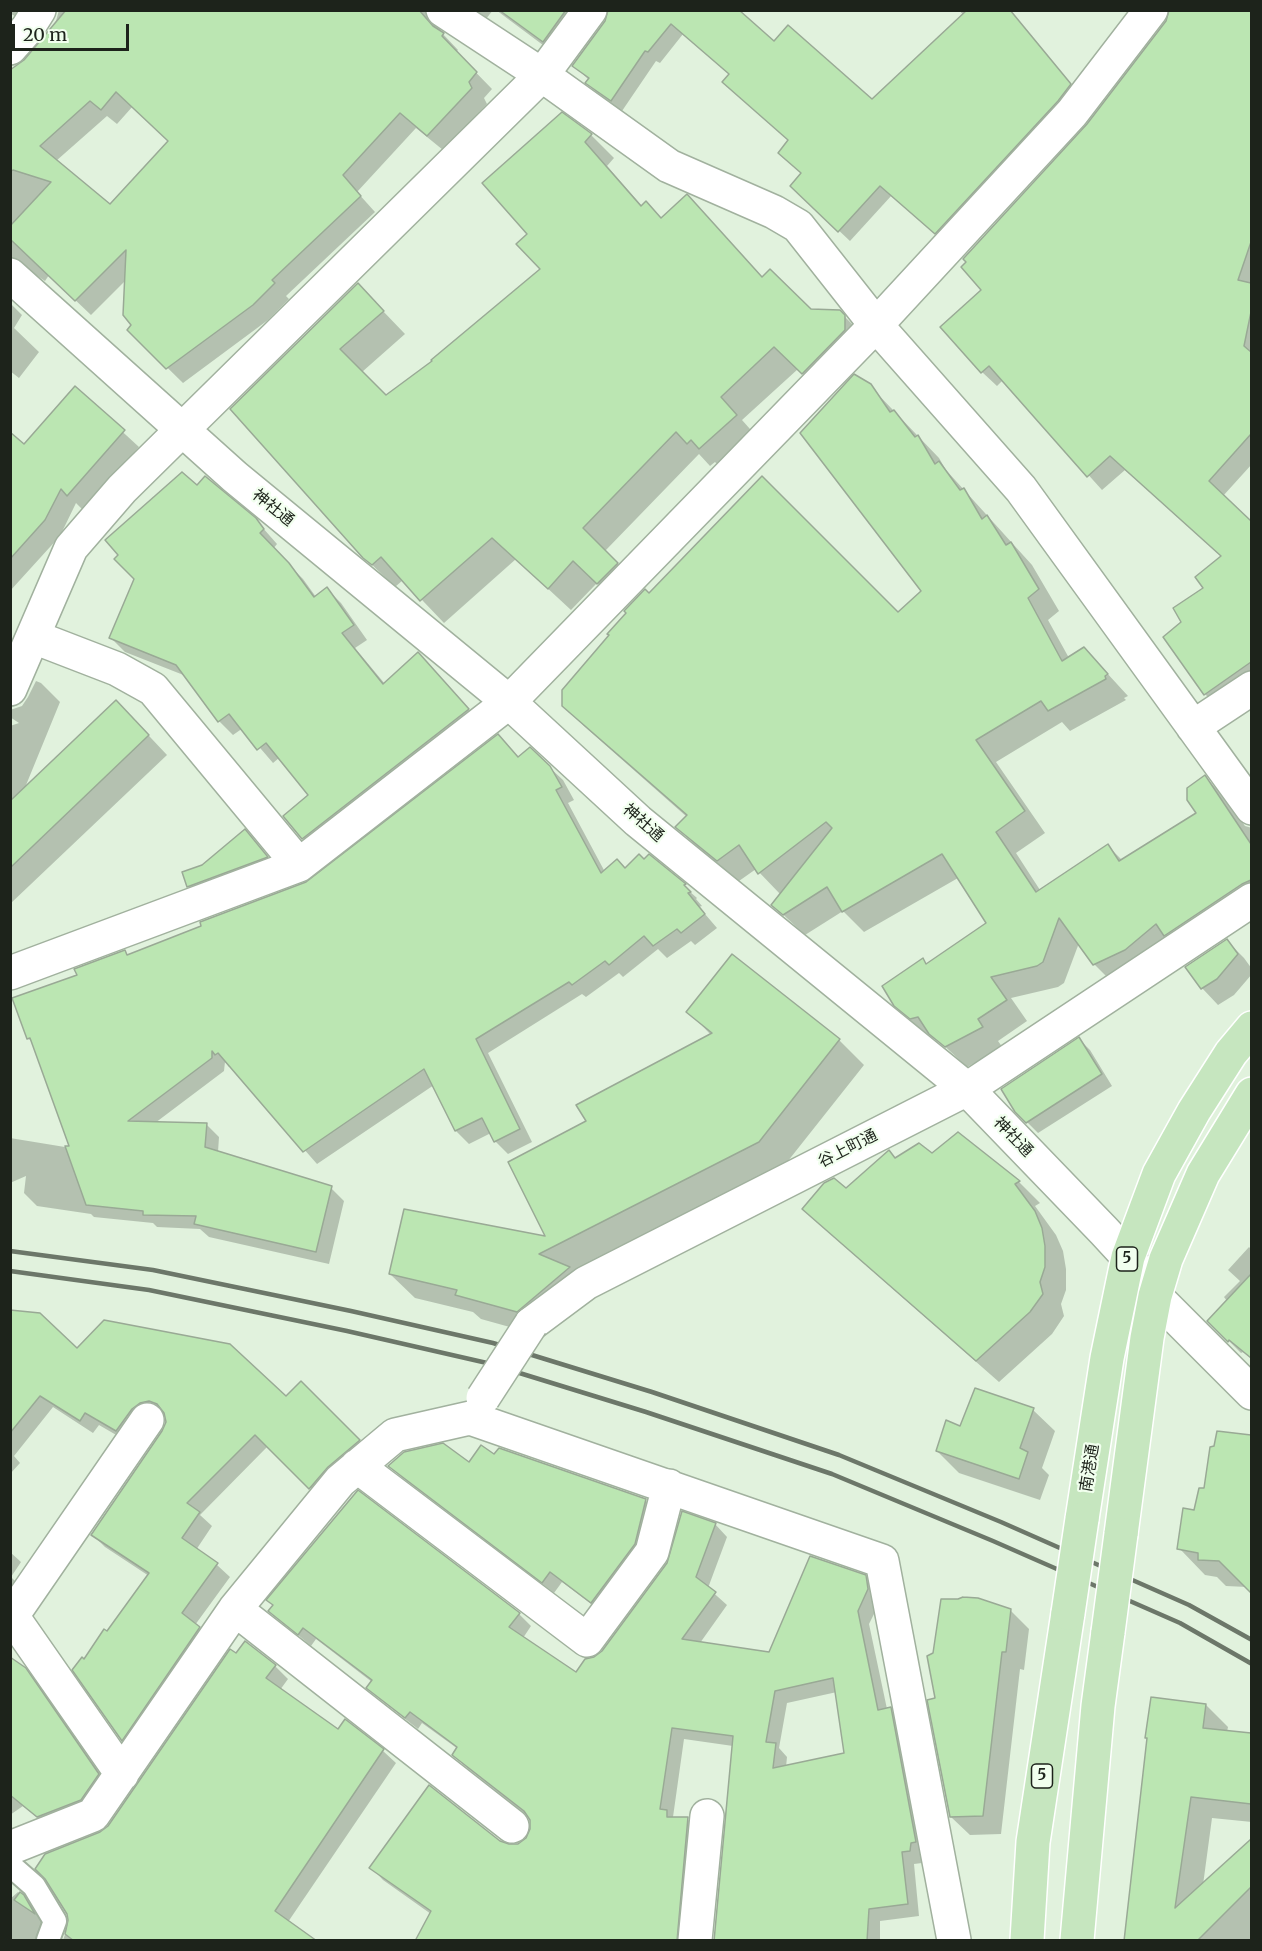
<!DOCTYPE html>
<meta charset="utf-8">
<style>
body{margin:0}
#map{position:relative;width:1262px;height:1951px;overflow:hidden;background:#e1f2dd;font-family:Merriweather,serif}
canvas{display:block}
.frame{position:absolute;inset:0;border:12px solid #1d231b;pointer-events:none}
.scale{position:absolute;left:12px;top:24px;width:117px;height:27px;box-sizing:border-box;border:3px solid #1d231b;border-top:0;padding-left:8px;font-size:18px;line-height:21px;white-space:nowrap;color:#1d231b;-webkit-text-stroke:4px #f1ffee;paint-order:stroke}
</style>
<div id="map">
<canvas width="1262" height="1951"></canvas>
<div class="frame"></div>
<div class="scale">20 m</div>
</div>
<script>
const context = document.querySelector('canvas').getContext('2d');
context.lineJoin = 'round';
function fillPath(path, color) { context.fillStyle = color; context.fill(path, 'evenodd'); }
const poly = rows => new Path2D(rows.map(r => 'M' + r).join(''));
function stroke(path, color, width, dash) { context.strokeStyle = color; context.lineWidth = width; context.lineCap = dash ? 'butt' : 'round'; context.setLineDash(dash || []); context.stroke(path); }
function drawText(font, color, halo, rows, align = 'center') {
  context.font = font + ' Merriweather,"Noto Sans JP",serif'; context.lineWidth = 4.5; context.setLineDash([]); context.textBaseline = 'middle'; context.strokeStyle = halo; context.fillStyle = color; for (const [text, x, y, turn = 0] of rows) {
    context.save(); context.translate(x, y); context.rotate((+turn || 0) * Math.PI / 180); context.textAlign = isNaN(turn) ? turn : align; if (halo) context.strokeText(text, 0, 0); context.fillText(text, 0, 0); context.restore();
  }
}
const shadow = poly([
 [10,10,44,10,31,27,10,13],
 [59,10,448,10,439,26,441,32,458,50,456,52,492,89,484,98,487,104,443,150,416,128,357,192,375,212,286,296,289,299,268,320,183,383,129,330,133,325,126,280,91,315,49,275,45,281,30,271,10,279,10,72,25,62,44,40,56,21],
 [133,106,170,142,110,206,56,161,107,116,117,124],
 [472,10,493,10,486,19],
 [496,10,553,10,557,18,566,10,572,10,559,57],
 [959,10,1010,10,1081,96,947,244,892,195,850,241,803,197,803,174,789,141,724,82,730,75,683,34,660,63,656,61,622,111,598,94,587,83,589,80,574,66,606,22,610,13,774,43,872,101,964,16],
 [1185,10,1252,10,1252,464,1223,496,1252,523,1252,686,1220,709,1205,694,1165,637,1183,623,1222,557,1125,470,1102,490,1003,380,997,386,982,372,983,291,1087,127],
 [562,114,591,135,614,158,607,166,643,207,646,203,662,219,709,219,763,278,810,311,839,311,862,334,825,396,798,369,742,420,758,438,723,470,715,462,710,466,699,454,605,551,640,586,621,606,597,583,571,610,516,559,444,623,403,580,395,587,364,557,232,409,358,285,405,334,362,372,386,397,434,362,542,269,529,234],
 [10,303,22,315,14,328,39,352,19,378,10,371],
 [870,386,939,458,946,470,1032,565,1059,611,1048,620,1069,658,1084,648,1128,696,1124,698,1126,700,1070,731,1062,722,996,762,1045,833,1016,853,1040,890,1108,846,1122,860,1198,814,1205,777,1226,798,1245,826,1252,828,1252,913,1115,985,1094,964,1079,943,1064,983,1058,987,1011,998,1027,1021,998,1041,1003,1048,967,1067,936,1038,933,1039,917,1027,896,1005,923,960,927,965,988,924,958,878,864,932,843,911,805,935,773,905,781,895,756,869,739,881,698,848,677,827,687,817,585,727,564,705,649,595,898,614,923,591],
 [75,388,139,447,83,510,76,503,60,536,10,591,10,444,25,446],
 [197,487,255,519,277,544,273,549,303,579,316,597,327,589,341,603,367,640,355,648,385,684,418,654,482,724,317,852,303,838,310,795,279,758,273,763,243,728,233,735,219,721,186,676,125,652,111,638],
 [36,681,41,683,60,702,24,790,135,721,167,755,10,904,10,726,19,723,10,717,10,710,22,706,28,697],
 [498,736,519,758,549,767,563,780,574,800,568,803,605,872,625,869,644,861,649,856,697,898,696,899,702,906,699,907,717,928,695,945,691,941,667,958,658,949,623,977,619,973,586,997,582,994,488,1053,532,1142,508,1154,495,1141,491,1133,469,1144,456,1131,434,1085,317,1164,231,1066,229,1067,225,1062,224,1071,155,1123,206,1124,219,1137,218,1152,331,1188,344,1201,329,1264,209,1237,200,1229,157,1227,153,1223,94,1217,91,1214,37,1206,24,1193,26,1176,10,1183,10,1138,71,1148,34,1044,28,1038,78,976,124,952,129,956,307,884],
 [250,836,271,862,194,891,189,886,202,867],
 [1227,941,1244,958,1252,969,1252,974,1234,995,1218,1005,1202,988],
 [732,956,839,1040,864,1065,784,1166,574,1273,542,1336,481,1319,473,1312,415,1298,390,1274,548,1238,588,1122,711,1035,688,1011],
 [1079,1039,1090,1050,1112,1086,1038,1133,1016,1111],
 [958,1134,1019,1182,1040,1203,1035,1206,1056,1235,1063,1251,1066,1269,1066,1290,1061,1304,1064,1316,1052,1334,999,1382,826,1230,804,1209,846,1190,896,1160,932,1155],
 [1249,1247,1252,1250,1252,1359,1243,1352,1241,1353,1209,1321,1227,1301,1224,1297,1240,1281,1228,1270],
 [10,1311,77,1350,286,1398,301,1383,372,1453,323,1500,268,1446,200,1515,212,1526,196,1550,217,1565,230,1577,195,1625,212,1641,135,1752,123,1740,84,1661,149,1576,105,1547,93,1535,164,1431,167,1421,166,1415,153,1415,130,1443,99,1425,93,1433,53,1407,14,1456,20,1463,10,1474],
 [976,1390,1033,1410,1055,1431,1042,1468,1049,1475,1040,1500,959,1473,937,1451,961,1428],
 [1218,1433,1252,1437,1252,1592,1247,1587,1226,1586,1217,1577,1205,1575,1179,1548,1205,1490],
 [494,1457,645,1500,657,1512,603,1613,562,1582,554,1593,401,1477,390,1466,469,1464],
 [715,1524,727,1537,708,1588,727,1605,700,1643,770,1654,865,1576,877,1589,880,1602,869,1624,887,1709,890,1709,902,1721,923,1855,922,1863,914,1864,919,1916,880,1921,880,1940,715,1940,733,1746,684,1739,673,1817,687,1819,700,1831,689,1940,522,1940,431,1914,383,1880,371,1867,500,1842,510,1846,519,1845,528,1839,532,1829,529,1817,466,1767,454,1755,458,1749,422,1723,418,1729,381,1700,368,1688,372,1682,316,1639,311,1646,270,1611,519,1614,531,1626,523,1638,576,1674,603,1652],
 [837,1692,846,1754,786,1767,787,1757,779,1748,787,1703],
 [10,1552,21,1562,11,1577,17,1583,10,1592],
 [1010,1610,1029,1629,1024,1670,1020,1669,1001,1834,970,1835,951,1817,937,1699],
 [275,1666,288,1679,280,1690,339,1731,383,1751,396,1763,288,1922,312,1940,63,1940,101,1834],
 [25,1670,38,1683,111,1787,51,1829,23,1806,10,1815,10,1745],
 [1206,1705,1228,1727,1227,1732,1252,1735,1252,1822,1212,1818,1203,1885,1252,1841,1252,1940,1126,1940,1149,1740,1146,1738],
 [18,1892,36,1909,52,1936,51,1940,10,1940,10,1899]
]);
const building = poly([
 [66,10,419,10,433,26,444,33,442,36,477,72,469,82,472,88,427,136,400,113,343,175,361,196,272,280,275,283,253,305,166,369,127,330,131,325,123,315,126,250,75,301,10,239,10,226,51,182,13,170,10,172,10,70,24,60,66,10],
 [116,92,168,141,110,204,40,146,90,101,101,110,116,92],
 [499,10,566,10,543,42,499,10],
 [608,10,739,10,774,41,788,25,872,99,967,10,1010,10,1071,84,1058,101,935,234,880,186,838,232,790,186,801,173,778,153,788,140,722,82,729,74,671,24,648,52,645,51,611,101,585,83,589,78,572,66,605,21,608,10],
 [1169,10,1251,10,1251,242,1238,280,1251,283,1251,312,1244,346,1251,352,1251,434,1209,481,1251,521,1251,662,1204,695,1163,637,1181,622,1173,608,1203,588,1195,577,1221,556,1110,456,1087,477,989,366,981,373,940,327,981,290,961,267,966,262,963,259,1087,124,1166,21,1169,10],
 [562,112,592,134,585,142,641,206,646,201,661,218,687,194,762,277,770,269,811,309,840,310,845,315,845,330,802,374,774,347,721,397,737,415,699,449,691,440,687,444,676,432,583,528,618,563,597,584,573,561,548,589,492,538,420,601,381,557,372,565,363,558,230,409,358,283,384,311,340,349,386,395,432,361,431,360,540,269,516,244,527,234,482,183,562,112],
 [854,374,871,384,890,412,894,410,915,437,918,435,935,464,939,461,960,490,964,488,982,519,987,515,1006,545,1011,542,1039,589,1028,598,1062,661,1084,647,1108,674,1105,676,1106,679,1048,711,1041,701,976,740,1025,811,996,832,1036,892,1108,844,1119,861,1196,813,1187,800,1187,788,1205,775,1251,844,1251,880,1242,884,1164,936,1156,924,1125,950,1093,965,1059,918,1043,962,1037,966,991,977,1007,1000,978,1019,983,1027,945,1047,929,1034,918,1017,910,1019,894,1006,882,986,923,958,926,964,986,923,942,854,842,912,827,887,783,915,771,905,832,828,826,822,758,874,739,845,717,861,675,827,687,815,562,706,562,690,609,635,607,634,626,613,624,611,645,589,649,593,762,476,898,612,921,591,800,433,854,374],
 [75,386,125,430,67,496,61,489,45,520,10,559,10,432,24,444,75,386],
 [182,472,197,485,205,476,256,518,264,529,260,533,289,563,314,597,327,587,354,625,342,633,383,684,418,652,469,709,302,839,283,816,308,795,266,743,257,750,229,714,218,722,176,665,109,638,134,579,114,559,118,555,105,540,182,472],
 [116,700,149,735,10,868,10,801,116,700],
 [498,734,518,757,530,747,550,766,562,787,556,790,601,873,617,859,625,868,639,854,644,859,649,854,686,884,684,885,691,892,688,893,705,914,681,933,677,929,653,946,644,936,609,965,605,961,572,985,569,982,476,1039,520,1129,494,1142,482,1118,455,1131,424,1069,303,1152,218,1053,215,1055,212,1051,212,1058,128,1121,207,1123,205,1147,332,1186,316,1252,194,1224,196,1216,143,1215,143,1211,86,1205,65,1146,69,1146,30,1038,27,1039,12,998,77,975,74,969,125,950,127,955,201,926,200,922,306,882,498,734],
 [245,829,268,857,187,887,182,872,202,865,245,829],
 [1227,939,1238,954,1217,979,1201,989,1185,967,1227,939],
 [732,954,840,1039,759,1142,539,1254,570,1267,517,1312,455,1295,457,1290,389,1274,404,1209,545,1236,508,1162,586,1121,576,1105,712,1033,686,1012,732,954],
 [1079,1037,1102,1074,1026,1123,1015,1112,1001,1089,1079,1037],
 [958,1132,1020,1181,1015,1184,1035,1211,1042,1228,1045,1246,1045,1267,1040,1282,1043,1294,1030,1312,976,1361,802,1209,824,1183,834,1178,846,1188,889,1150,895,1158,919,1143,932,1153,958,1132],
 [1251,1274,1251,1358,1229,1340,1228,1342,1207,1321,1251,1274],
 [10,1310,40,1313,77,1348,104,1320,230,1344,286,1396,301,1381,360,1440,328,1467,309,1489,255,1435,187,1503,200,1512,182,1538,218,1563,182,1613,200,1627,122,1741,72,1670,82,1657,84,1659,104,1629,107,1631,149,1573,91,1535,162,1431,166,1422,164,1413,157,1404,149,1401,140,1403,132,1409,116,1431,85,1413,80,1421,40,1396,10,1433,10,1310],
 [975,1388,1034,1408,1020,1448,1028,1452,1019,1479,936,1451,946,1420,960,1426,975,1388],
 [1217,1431,1251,1435,1251,1593,1219,1561,1198,1560,1198,1553,1177,1549,1183,1508,1194,1510,1199,1488,1204,1488,1210,1447,1214,1446,1217,1431],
 [443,1443,469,1462,481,1445,494,1454,499,1448,646,1499,635,1544,591,1603,550,1572,542,1583,388,1466,404,1452,443,1443],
 [358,1490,520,1613,509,1627,576,1672,585,1659,594,1657,602,1651,667,1563,682,1511,716,1523,696,1577,716,1592,682,1639,769,1652,810,1556,866,1575,868,1589,858,1611,878,1710,891,1707,916,1842,911,1843,910,1851,902,1852,908,1904,869,1909,867,1941,714,1941,733,1736,672,1728,660,1809,667,1810,667,1817,688,1817,677,1941,415,1941,431,1911,369,1868,429,1785,500,1841,509,1844,518,1844,526,1838,530,1829,530,1820,524,1811,452,1755,457,1747,410,1712,405,1718,366,1688,372,1680,303,1628,298,1635,268,1611,273,1605,266,1600,358,1490],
 [833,1678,844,1753,773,1768,776,1743,766,1742,775,1691,833,1678],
 [963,1597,978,1598,1011,1609,1006,1652,1002,1652,983,1816,950,1817,927,1700,935,1698,927,1656,933,1653,941,1599,958,1599,963,1597],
 [245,1641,276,1665,266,1678,338,1729,345,1719,384,1749,275,1911,317,1941,74,1941,65,1934,68,1920,67,1914,45,1879,35,1869,45,1854,100,1832,108,1826,230,1649,236,1653,245,1641],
 [10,1657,26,1668,99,1774,81,1800,37,1817,10,1795,10,1657],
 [1151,1697,1206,1704,1203,1728,1251,1733,1251,1804,1191,1797,1175,1908,1251,1839,1251,1887,1197,1941,1124,1941,1147,1738,1145,1738,1151,1697],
 [20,1892,24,1895,35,1914,14,1900,20,1892]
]);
const lane = poly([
 [10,1865,34,1886,55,1921,48,1940]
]);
const street = poly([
 [443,10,542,75,669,166,774,212,798,226,876,325,1021,489,1252,808],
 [10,275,235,477,509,702,638,821,967,1089,1104,1231,1128,1257,1155,1296,1252,1393],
 [34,637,117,669,153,689,299,865],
 [10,689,71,548,122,489,542,75,590,10],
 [1193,727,1252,688],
 [10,973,299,865,509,702,876,325,1072,113,1151,10],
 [531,1324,586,1283,967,1089,1252,900],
 [357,1466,587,1640,652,1552,669,1486],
 [235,1609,512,1826],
 [122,1774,12,1616,147,1420],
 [10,1848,93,1815,235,1609,340,1481,395,1435,470,1418,882,1561,954,1940],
 [695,1940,707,1816]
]);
const secondary = poly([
 [10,48,27,29,39,10]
]);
const primary = poly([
 [1082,1519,1107,1358,1128,1257,1159,1174,1194,1111,1231,1053,1252,1028],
 [1121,1534,1147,1338,1155,1296,1166,1259,1203,1174,1252,1094],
 [1027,1940,1033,1842,1068,1613],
 [1077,1940,1098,1706,1108,1632]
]);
const rail = poly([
 [10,1251,153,1270,351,1311,493,1343,652,1392,839,1455,1001,1522,1189,1605,1252,1640],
 [10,1271,149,1290,347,1331,487,1363,646,1412,832,1474,993,1541,1180,1623,1252,1664]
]);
const streetBridge = poly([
 [483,1398,531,1324]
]);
const primaryBridge = poly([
 [1068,1613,1082,1519],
 [1108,1632,1121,1534]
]);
const shields = [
 [1127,1259,21],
 [1042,1776,21]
];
const shieldNames = [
 ["5",1127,1259],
 ["5",1042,1776]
];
const streetNames = [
 ["神社通",273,508,39],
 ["神社通",643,823,41],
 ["神社通",1013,1137,46],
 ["谷上町通",848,1149,-27],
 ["南港通",1090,1468,-81]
];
fillPath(shadow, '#0003');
fillPath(building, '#bbe6b2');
stroke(building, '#99a995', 1.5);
stroke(lane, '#a1b19e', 26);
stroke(street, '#a1b19e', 36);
stroke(secondary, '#a1b19e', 36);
stroke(primary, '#fff', 36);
stroke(lane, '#fff', 22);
stroke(street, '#fff', 33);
stroke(secondary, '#fff', 33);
stroke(primary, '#c6e6bf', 33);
stroke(rail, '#6c7769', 4.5);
stroke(streetBridge, '#a1b19e', 36, []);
stroke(primaryBridge, '#fff', 36, []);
stroke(streetBridge, '#fff', 33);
stroke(primaryBridge, '#c6e6bf', 33);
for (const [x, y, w] of shields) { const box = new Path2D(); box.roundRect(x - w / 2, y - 12, w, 24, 4.5); context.fillStyle = '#f1ffee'; context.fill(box); stroke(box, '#1d231b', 1.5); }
drawText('bold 15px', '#1d231b', null, shieldNames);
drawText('16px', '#1d231b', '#f1ffee', streetNames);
</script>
